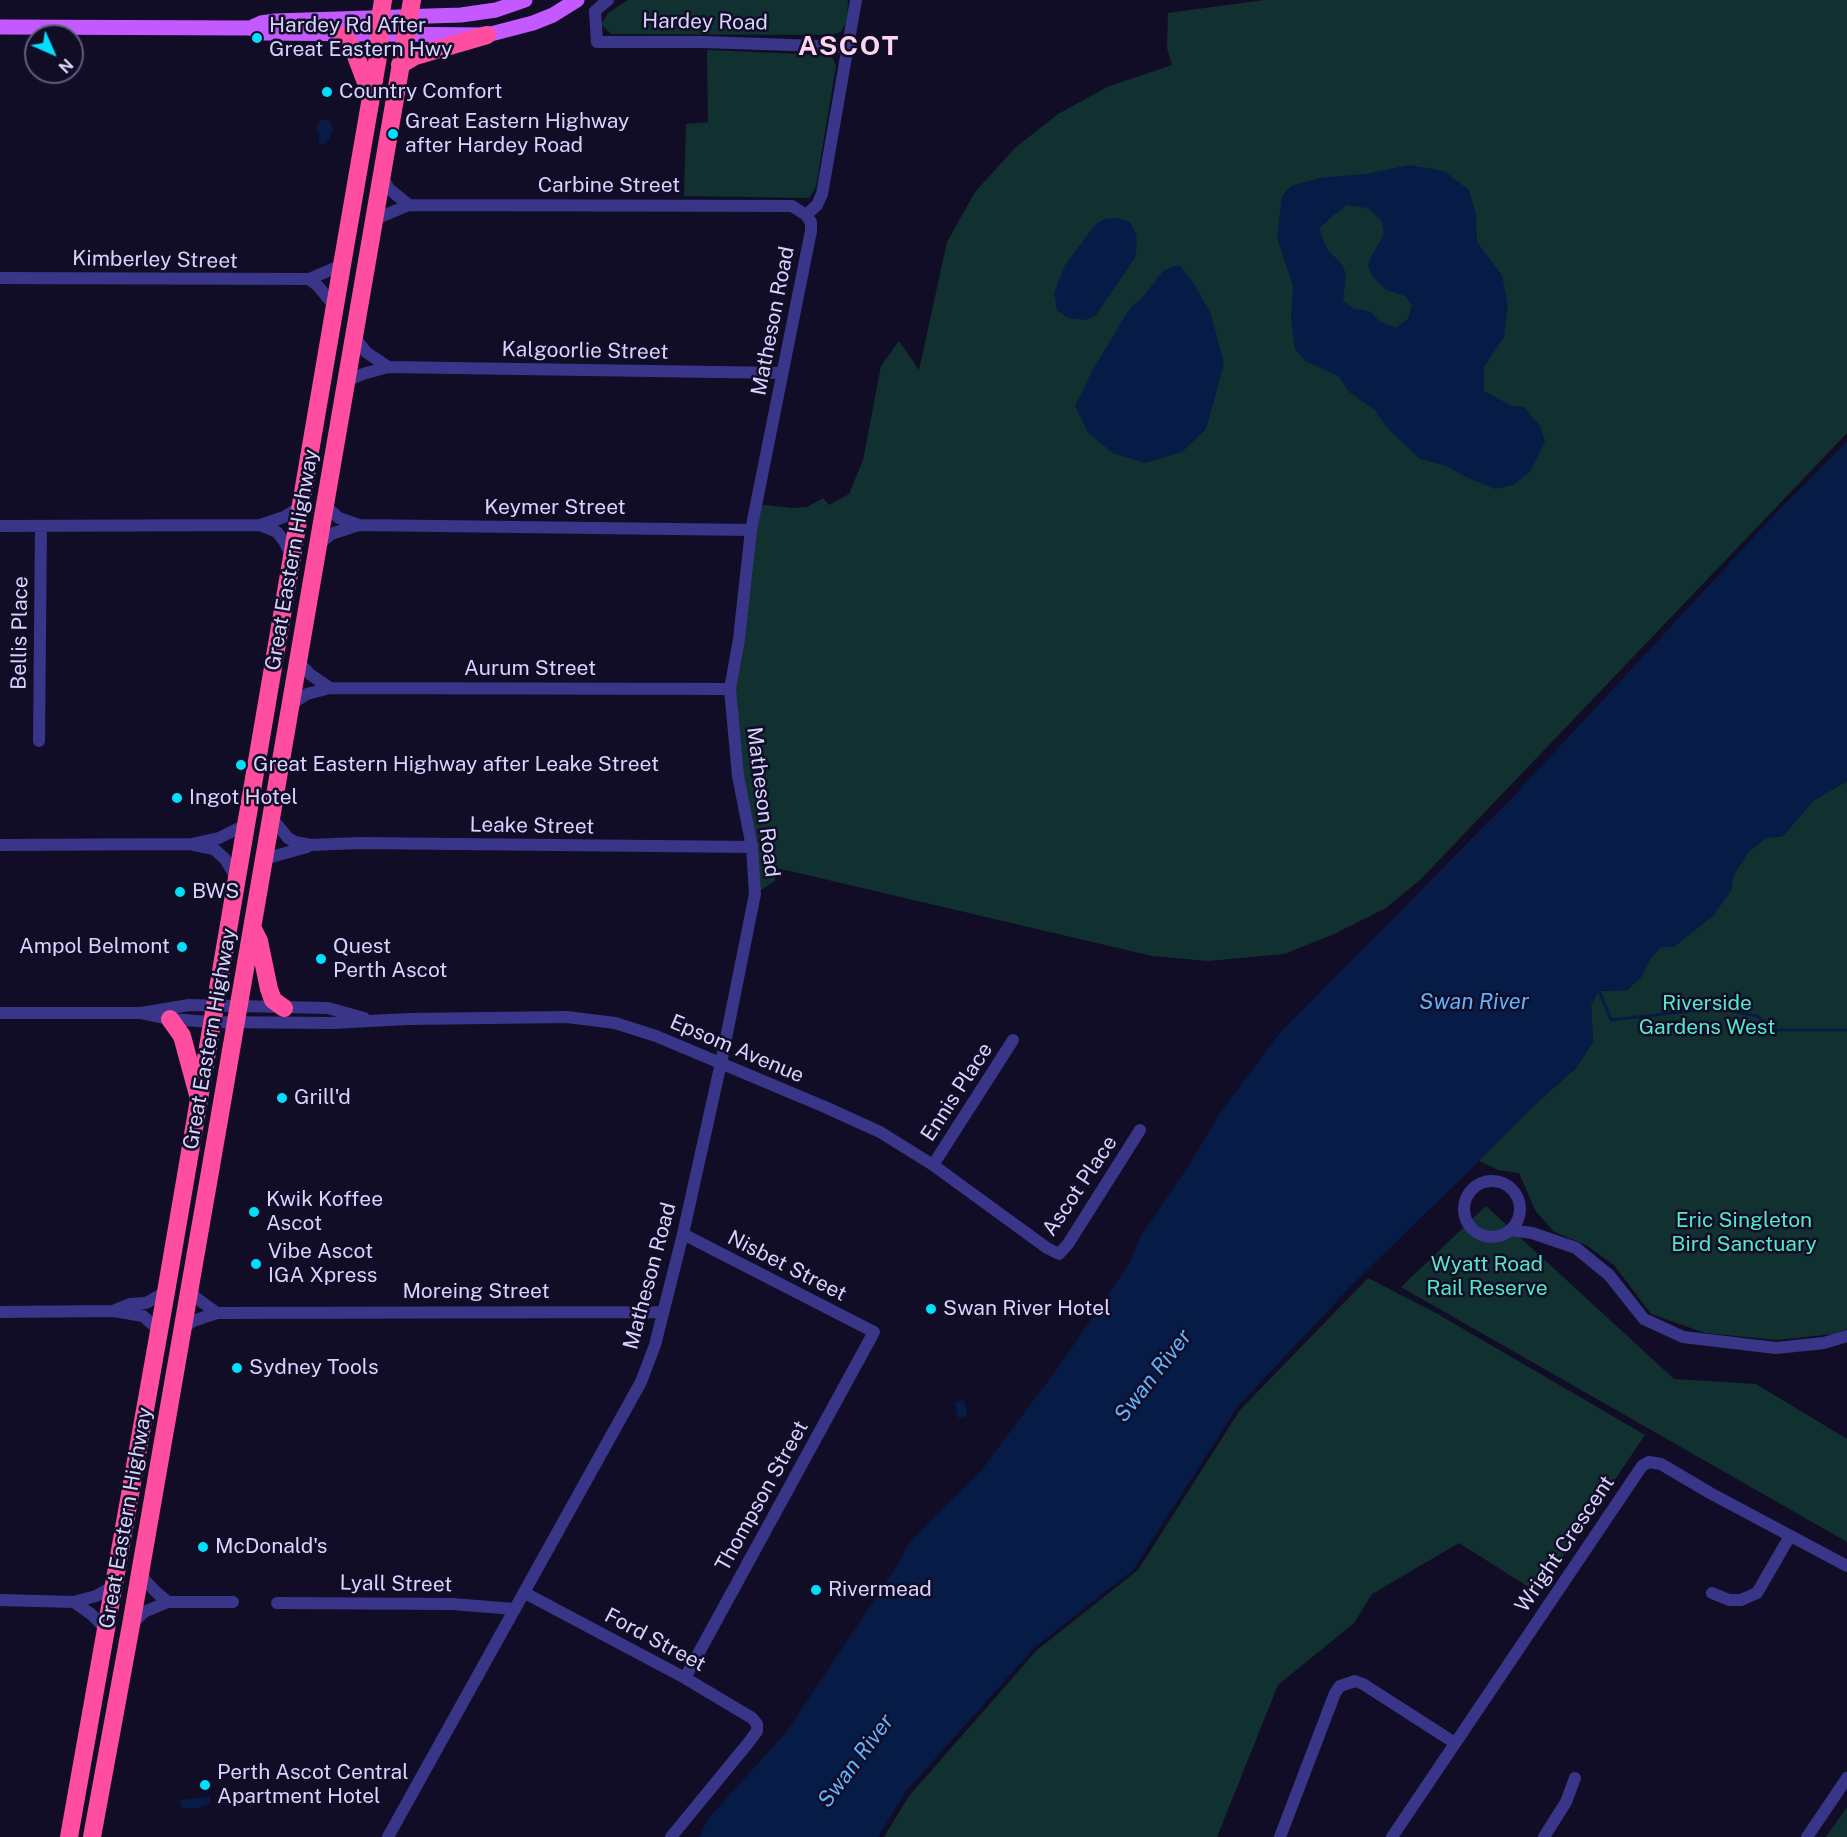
<!DOCTYPE html>
<style>
body{margin:0}
#map{position:relative;width:1847px;height:1837px;overflow:hidden;background:#120d26;font-family:"Public Sans",sans-serif}
canvas{display:block}
.north{position:absolute;left:24px;top:24px;width:60px;height:60px;box-sizing:border-box;background:#120d26;border:2px solid #615c7d;border-radius:50%;rotate:135deg;font-size:16px;font-weight:700;line-height:24px;text-align:center;color:#d8d2ff}
.north::after{content:'';display:block;margin:auto;width:21px;height:27px;background:#00e0fd;clip-path:polygon(50% 0,100% 100%,50% 72%,0 100%)}
</style>
<div id="map">
<canvas width="1847" height="1837"></canvas>
<div class="north">N</div>
</div>
<script>
const context = document.querySelector('canvas').getContext('2d');
context.lineJoin = 'round';
function fillPath(path, color) { context.fillStyle = color; context.fill(path, 'evenodd'); }
const poly = rows => new Path2D(rows.map(r => 'M' + r).join(''));
function stroke(path, color, width, dash) { context.strokeStyle = color; context.lineWidth = width; context.lineCap = dash ? 'butt' : 'round'; context.setLineDash(dash || []); context.stroke(path); }
function drawText(font, color, halo, rows, align = 'center') {
  context.font = font + ' "Public Sans",sans-serif'; context.lineWidth = 5; context.setLineDash([]); context.textBaseline = 'middle'; context.strokeStyle = halo; context.fillStyle = color; for (const [text, x, y, turn = 0] of rows) {
    context.save(); context.translate(x, y); context.rotate((+turn || 0) * Math.PI / 180); context.textAlign = isNaN(turn) ? turn : align; if (halo) context.strokeText(text, 0, 0); context.fillText(text, 0, 0); context.restore();
  }
}
const green = poly([
 [628,0,848,0,847,20,841,32,831,35,611,34,601,24,609,12],
 [1264,0,1847,0,1847,433,1421,879,1386,908,1334,934,1284,954,1208,961,1152,956,777,868,775,881,755,894,730,689,756,504,792,508,807,507,823,498,829,505,849,494,863,460,881,366,899,341,919,370,947,242,975,192,1015,148,1058,114,1107,87,1172,65,1167,48,1168,13],
 [707,50,824,55,833,58,836,66,816,187,809,198,684,196,686,124,708,122],
 [1847,781,1847,1329,1833,1334,1777,1340,1705,1333,1651,1314,1614,1265,1586,1245,1554,1232,1535,1210,1519,1173,1498,1170,1479,1161,1530,1109,1576,1068,1593,1042,1591,1004,1599,991,1627,990,1641,977,1651,958,1661,947,1731,891,1733,876,1748,852,1766,838,1783,836,1813,801],
 [1486,1206,1674,1379,1756,1384,1847,1439,1847,1542,1401,1287],
 [1368,1278,1436,1313,1645,1435,1538,1593,1459,1543,1372,1594,1354,1623,1278,1685,1217,1837,884,1837,909,1796,1037,1650,1138,1570,1240,1410],
 [1847,1807,1847,1837,1826,1837]
]);
const water = poly([
 [322,119,330,121,333,128,330,139,324,145,319,143,319,134,317,129,318,123],
 [1409,165,1444,171,1469,190,1476,214,1477,242,1502,275,1508,306,1504,337,1484,367,1484,391,1512,406,1524,407,1541,427,1545,442,1530,472,1513,485,1495,489,1466,477,1444,465,1420,459,1387,428,1375,410,1349,392,1338,376,1305,361,1295,349,1291,319,1293,286,1277,238,1282,196,1291,186,1320,178,1366,174],
 [1347,205,1367,208,1382,221,1384,234,1371,257,1368,266,1372,276,1386,290,1405,296,1412,305,1408,319,1396,328,1379,321,1372,313,1365,310,1354,309,1343,301,1346,273,1341,263,1327,249,1319,229,1330,218],
 [1117,218,1130,222,1136,233,1137,243,1135,258,1096,315,1086,320,1067,318,1057,310,1054,293,1065,265,1095,225,1104,219],
 [1174,266,1180,266,1193,282,1211,314,1224,364,1206,429,1182,452,1145,463,1113,453,1088,433,1075,406,1092,371,1130,308,1143,297,1163,271],
 [1847,442,1847,781,1813,801,1783,836,1766,838,1748,852,1733,876,1731,891,1713,916,1674,947,1661,947,1651,958,1641,977,1626,990,1599,991,1591,1004,1593,1042,1576,1068,1530,1109,1479,1161,1353,1284,1238,1406,1133,1570,1035,1647,906,1791,878,1837,699,1837,708,1819,787,1731,901,1560,907,1546,934,1517,981,1471,1057,1369,1131,1261,1140,1237,1188,1167,1220,1113,1278,1035,1511,799,1778,511],
 [964,1400,967,1416,958,1418,955,1402],
 [210,1797,210,1804,194,1809,181,1807,180,1800]
]);
const stream = poly([
 [1598,988,1611,1020,1717,1008,1757,1016,1775,1030,1847,1030]
]);
const minor = poly([
 [608,0,595,11,597,42,704,42,849,47],
 [381,175,389,189,409,205],
 [806,215,817,205,822,194,856,0],
 [373,220,409,205,792,206,806,215,811,222,811,231,751,530,739,639,730,689,738,776,752,847,755,894,721,1063,683,1234,655,1345,641,1382,388,1837],
 [0,278,309,279,342,265],
 [309,279,318,286,335,307],
 [353,335,366,352,388,367],
 [346,381,363,374,388,367,782,373],
 [324,505,339,518,359,525],
 [260,525,277,532,284,541,291,555],
 [0,526,260,525,284,517,300,507],
 [317,546,331,534,359,525,751,530],
 [297,661,311,675,330,688],
 [290,705,307,694,330,688,730,689],
 [39,741,41,526],
 [271,817,288,838,295,842,311,845,359,843,752,847],
 [0,845,192,844,219,838,245,825],
 [194,845,214,849,225,859,237,879],
 [264,859,307,847],
 [0,1013,141,1013,189,1005,328,1008,364,1018],
 [141,1013,170,1019,211,1022,331,1023,409,1019,567,1017,615,1023,656,1036,825,1107,880,1132,933,1165,1047,1248,1059,1254,1068,1244,1140,1130],
 [933,1165,1013,1040],
 '1464 1209a28 28 0 1 1 56 0a28 28 0 1 1-56 0Z',
 [1510,1230,1532,1233,1576,1248,1609,1275,1644,1319,1683,1337,1776,1348,1824,1343,1847,1336],
 [683,1234,874,1332,685,1678],
 [190,1289,195,1297,217,1313],
 [115,1310,130,1304,146,1303,166,1292],
 [0,1312,114,1311,143,1316,159,1330],
 [183,1328,193,1321,217,1313,663,1312],
 [140,1575,157,1593,168,1602],
 [525,1593,685,1678,752,1718,757,1724,757,1731,749,1742,671,1837],
 [1712,1593,1729,1600,1741,1600,1757,1593,1790,1536],
 [0,1600,74,1602,96,1596,114,1586],
 [74,1602,91,1614,106,1629],
 [277,1603,452,1604,515,1609],
 [131,1625,144,1612,168,1602,233,1602],
 [1280,1837,1335,1693,1340,1686,1355,1681,1363,1684,1455,1743],
 [1392,1837,1642,1466,1649,1462,1661,1464,1710,1493,1847,1566],
 [1544,1837,1566,1802,1575,1778],
 [1807,1837,1847,1778]
]);
const major = poly([
 [0,27,250,28,263,33,487,35,533,23,553,15,577,0],
 [250,28,261,23,275,21,461,15,496,10,525,0]
]);
const highway = poly([
 [342,35,353,48,370,93],
 [400,65,415,56,487,35],
 [253,929,259,941,269,989,273,1000,284,1008],
 [170,1019,182,1036,198,1095],
 [69,1837,166,1292,342,265,379,51,380,19,383,0],
 [92,1837,131,1625,219,1120,412,0]
]);
const markers = [
 [257,38,6,"#00e0fd"],
 [327,92,6,"#00e0fd"],
 [393,134,6,"#00e0fd"],
 [241,765,6,"#00e0fd"],
 [177,798,6,"#00e0fd"],
 [180,892,6,"#00e0fd"],
 [182,947,6,"#00e0fd"],
 [321,959,6,"#00e0fd"],
 [282,1098,6,"#00e0fd"],
 [254,1212,6,"#00e0fd"],
 [256,1264,6,"#00e0fd"],
 [931,1309,6,"#00e0fd"],
 [237,1368,6,"#00e0fd"],
 [203,1547,6,"#00e0fd"],
 [816,1590,6,"#00e0fd"],
 [205,1785,6,"#00e0fd"]
];
const streetNames = [
 ["Hardey Road",705,22,1],
 ["Carbine Street",609,186],
 ["Kimberley Street",155,260,1],
 ["Matheson Road",773,321,-79],
 ["Kalgoorlie Street",585,351,1],
 ["Keymer Street",555,508],
 ["Great Eastern Highway",292,560,-80],
 ["Bellis Place",20,633,-89],
 ["Aurum Street",530,669],
 ["Matheson Road",763,802,83],
 ["Leake Street",532,826,1],
 ["Great Eastern Highway",210,1039,-80],
 ["Epsom Avenue",737,1049,23],
 ["Ennis Place",957,1092,-57],
 ["Ascot Place",1080,1186,-56],
 ["Nisbet Street",787,1266,27],
 ["Matheson Road",650,1276,-75],
 ["Moreing Street",476,1292],
 ["Thompson Street",762,1496,-61],
 ["Great Eastern Highway",126,1518,-80],
 ["Wright Crescent",1565,1544,-56],
 ["Lyall Street",396,1584,1],
 ["Ford Street",655,1640,28]
];
const poiNames = [
 ["Hardey Rd After",269,26],
 ["Great Eastern Hwy",269,50],
 ["Country Comfort",339,92],
 ["Great Eastern Highway",405,122],
 ["after Hardey Road",405,146],
 ["Great Eastern Highway after Leake Street",253,765],
 ["Ingot Hotel",189,798],
 ["BWS",192,892],
 ["Ampol Belmont",170,947,"right"],
 ["Quest",333,947],
 ["Perth Ascot",333,971],
 ["Grill'd",294,1098],
 ["Kwik Koffee",266,1200],
 ["Ascot",266,1224],
 ["Vibe Ascot",268,1252],
 ["IGA Xpress",268,1276],
 ["Swan River Hotel",943,1309],
 ["Sydney Tools",249,1368],
 ["McDonald's",215,1547],
 ["Rivermead",828,1590],
 ["Perth Ascot Central",217,1773],
 ["Apartment Hotel",217,1797]
];
const parkNames = [
 ["Riverside",1707,1004],
 ["Gardens West",1707,1028],
 ["Eric Singleton",1744,1221],
 ["Bird Sanctuary",1744,1245],
 ["Wyatt Road",1487,1265],
 ["Rail Reserve",1487,1289]
];
const waterNames = [
 ["Swan River",1474,1002],
 ["Swan River",1153,1376,-52],
 ["Swan River",856,1761,-53]
];
const districtNames = [
 ["ASCOT",849,47]
];
fillPath(green, '#103130');
fillPath(water, '#061c46');
stroke(stream, '#061c46', 3);
stroke(minor, '#393589', 12);
stroke(major, '#c459ff', 15);
stroke(highway, '#ff4da0', 18);
for (const [x, y, r, color] of markers) { const dot = new Path2D(); dot.arc(x, y, r, 0, 2 * Math.PI); context.fillStyle = color; context.fill(dot); stroke(dot, '#120d26', 2); }
drawText('21px', '#d8d2ff', '#120d26', streetNames);
drawText('21px', '#d8d2ff', '#120d26', poiNames, 'left');
drawText('21px', '#55e8c6', '#120d26', parkNames);
drawText('italic 22px', '#60b3ff', '#120d26', waterNames);
context.letterSpacing = '1.5px';
drawText('bold 27px', '#ffd4ef', '#120d26', districtNames);
context.letterSpacing = '0px';
</script>
